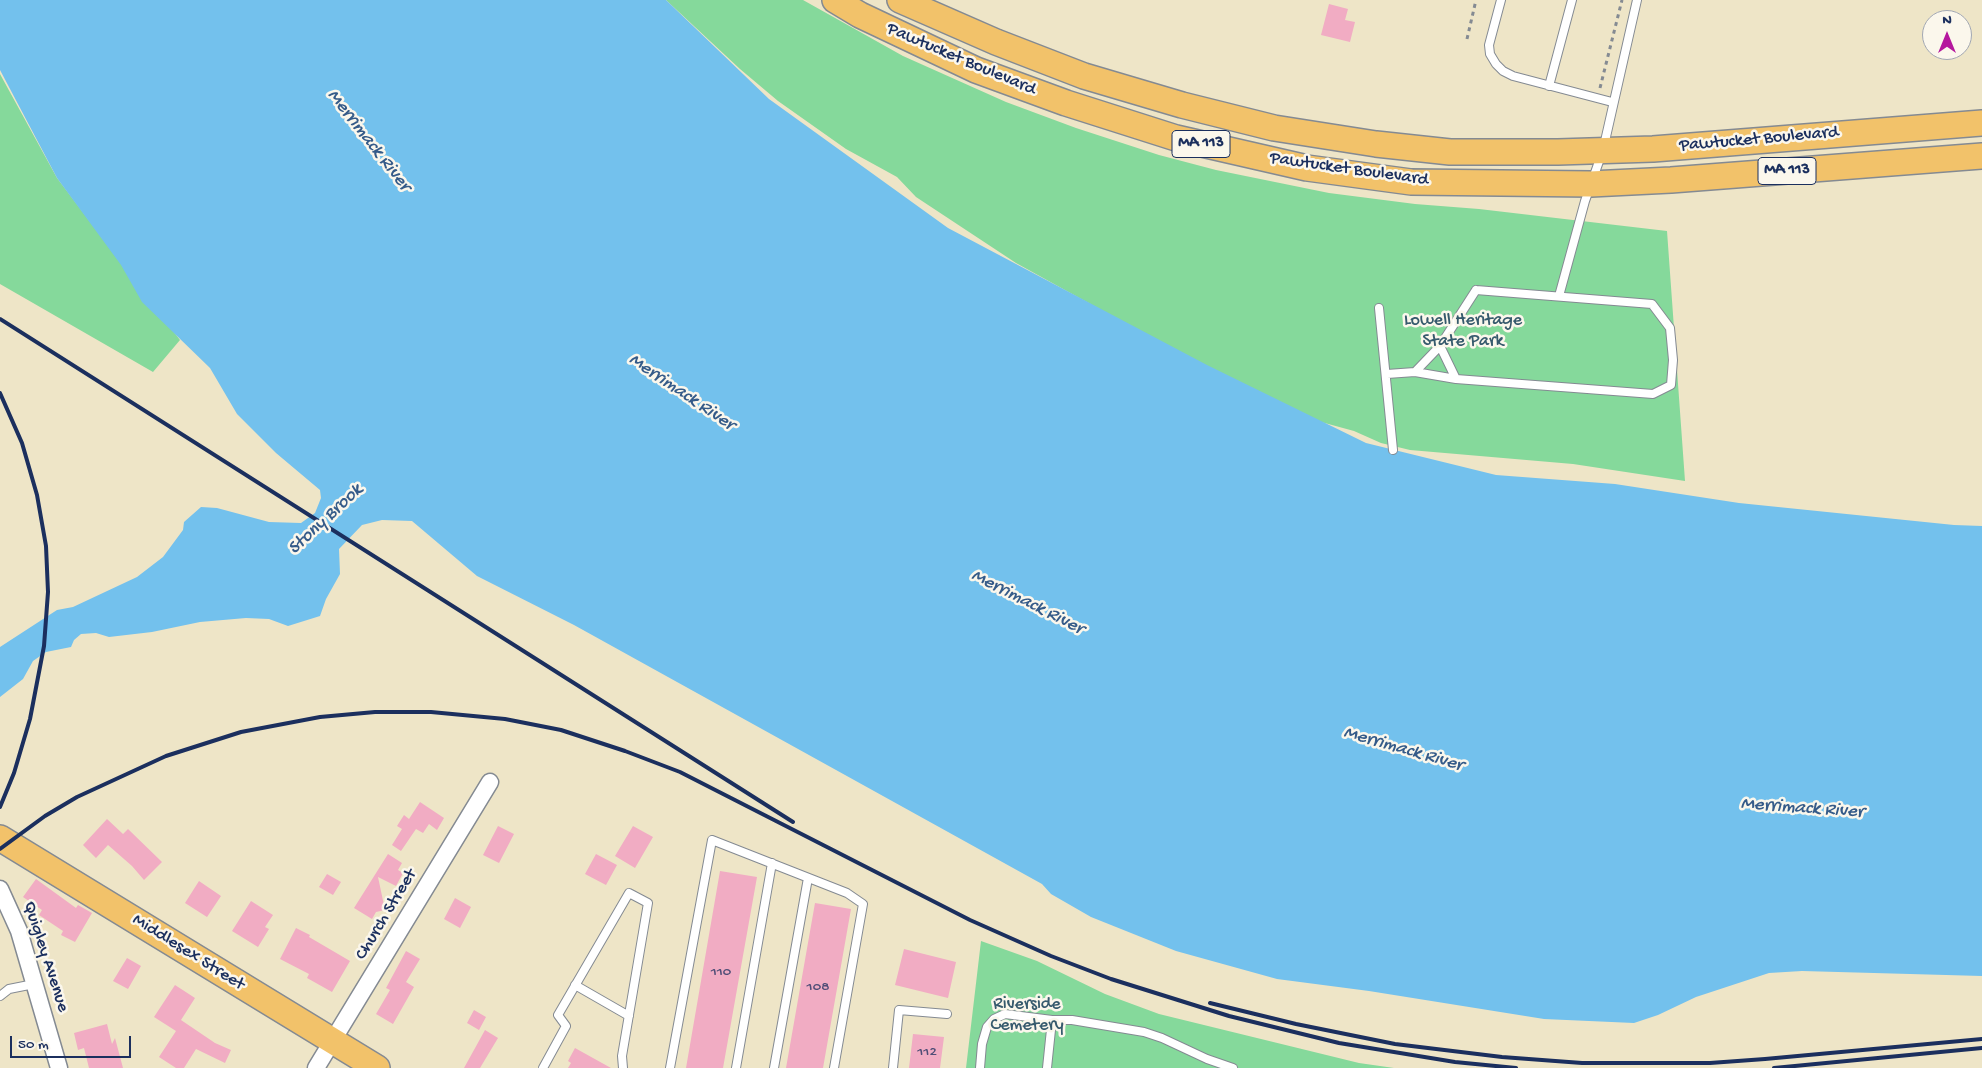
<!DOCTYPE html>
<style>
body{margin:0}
#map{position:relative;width:1982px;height:1068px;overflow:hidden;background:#eee5c7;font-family:"Gochi Hand",sans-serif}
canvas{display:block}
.north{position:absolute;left:1922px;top:10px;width:50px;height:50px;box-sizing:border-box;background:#fbf7ec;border:1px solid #a1a7b3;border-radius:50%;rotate:0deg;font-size:14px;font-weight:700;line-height:20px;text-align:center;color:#1b2f5e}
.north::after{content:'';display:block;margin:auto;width:18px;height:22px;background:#b5179e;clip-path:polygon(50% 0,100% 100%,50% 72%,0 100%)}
.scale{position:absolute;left:10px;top:1036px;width:121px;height:22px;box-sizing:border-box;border:2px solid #1b2f5e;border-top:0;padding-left:6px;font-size:15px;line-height:18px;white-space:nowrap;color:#1b2f5e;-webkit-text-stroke:4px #fbf7ec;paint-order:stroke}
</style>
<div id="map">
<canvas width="1982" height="1068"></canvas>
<div class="north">N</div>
<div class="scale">50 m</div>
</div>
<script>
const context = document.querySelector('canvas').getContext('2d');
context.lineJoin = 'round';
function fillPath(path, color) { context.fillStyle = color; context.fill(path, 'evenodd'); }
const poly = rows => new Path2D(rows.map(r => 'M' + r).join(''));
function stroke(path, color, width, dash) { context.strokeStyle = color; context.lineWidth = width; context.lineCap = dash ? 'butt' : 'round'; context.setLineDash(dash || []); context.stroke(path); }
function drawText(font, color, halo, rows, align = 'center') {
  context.font = font + ' "Gochi Hand",sans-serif'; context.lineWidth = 5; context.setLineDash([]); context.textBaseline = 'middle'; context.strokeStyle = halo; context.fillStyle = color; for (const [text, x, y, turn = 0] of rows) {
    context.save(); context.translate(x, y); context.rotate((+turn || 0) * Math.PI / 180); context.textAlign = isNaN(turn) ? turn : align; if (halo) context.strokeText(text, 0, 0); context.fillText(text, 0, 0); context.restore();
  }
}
const green = poly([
 [666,0,803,0,903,56,1006,102,1076,128,1159,155,1216,170,1329,193,1415,204,1479,209,1667,231,1685,481,1573,464,1410,450,1381,443,1354,431,1288,413,1016,263,916,197,897,177,846,149,778,101,740,69],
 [0,74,57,178,180,340,153,372,0,284],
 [981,941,1037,961,1105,994,1159,1014,1359,1063,1394,1068,966,1068]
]);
const water = poly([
 [0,0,666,0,769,99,948,228,1207,365,1366,443,1496,475,1615,484,1739,503,1954,525,1982,526,1982,976,1802,971,1769,973,1696,997,1658,1015,1634,1023,1544,1019,1369,991,1277,979,1176,951,1091,917,1051,894,1042,884,574,625,477,576,412,521,382,520,362,525,339,549,340,574,326,599,320,616,288,626,269,619,246,618,200,622,152,632,109,637,96,633,81,634,74,640,71,647,46,652,33,661,23,679,0,697,0,647,57,610,73,607,137,577,163,557,183,530,184,522,201,507,217,508,269,522,301,523,315,513,321,498,320,490,276,453,237,414,210,368,142,302,121,265,57,178,0,70]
]);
const building = poly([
 [1329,4,1348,9,1345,20,1355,22,1350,42,1321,35],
 [420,802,444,818,437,830,429,824,423,833,416,829,401,851,392,845,402,829,397,826,404,815,409,819],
 [107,819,123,834,128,829,162,862,144,880,132,866,108,845,96,858,83,845],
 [498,826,514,834,499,863,483,855],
 [633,826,653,837,635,868,615,856],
 [388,854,402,863,398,870,403,873,396,886,378,877,385,910,376,912,372,919,354,908],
 [596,854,617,865,606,885,585,874],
 [720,871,757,877,723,1068,686,1068],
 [327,874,341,882,333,895,319,887],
 [36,879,76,908,78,905,92,913,75,942,61,935,63,931,39,915,42,910,23,897],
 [199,881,221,896,207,917,185,903],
 [455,898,471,907,460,928,444,919],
 [251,901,273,915,265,927,269,929,258,947,232,931],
 [815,903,851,909,823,1068,786,1068],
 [296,928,310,935,309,937,350,961,332,992,307,978,309,974,280,959],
 [904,949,956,962,948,998,895,985],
 [406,951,420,959,406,982,414,987,393,1024,376,1014,390,990,386,988],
 [127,958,141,966,128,989,113,981],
 [175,985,195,998,181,1020,215,1043,231,1050,225,1063,196,1049,184,1068,176,1068,159,1057,176,1031,154,1017],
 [474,1010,486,1017,479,1030,467,1023],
 [107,1024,112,1044,115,1038,123,1068,89,1068,84,1048,78,1050,74,1033],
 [485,1030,498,1038,480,1068,464,1068],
 [913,1034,944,1037,940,1068,909,1068],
 [575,1048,611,1068,568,1068,571,1063,568,1061]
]);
const path = poly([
 [1467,39,1476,0],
 [1600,88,1622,0]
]);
const service = poly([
 [1501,0,1489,45,1490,54,1496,64,1503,71,1513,76,1612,102],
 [1549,86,1572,0],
 [1476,290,1652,304,1670,328,1673,360,1671,385,1653,394,1456,379,1440,346,1476,290],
 [1559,296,1585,201,1603,150,1637,0],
 [1379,308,1393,450],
 [1440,346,1415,372,1456,379],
 [1387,374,1415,372],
 [575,985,629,1016],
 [0,996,9,989,34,984],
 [1052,1020,1072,1020,1144,1032,1162,1038,1207,1059,1233,1068],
 [543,1068,566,1026,558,1015,629,893,648,903,622,1056,623,1068],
 [670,1068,712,840,847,893,863,904,834,1068],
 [736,1068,772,863],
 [774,1068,808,878],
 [893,1068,899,1010,947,1014],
 [980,1068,982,1044,987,1027,994,1019,1005,1014,1052,1020,1047,1068]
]);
const minor = poly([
 [0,889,19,931,59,1068],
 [316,1068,490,782]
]);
const primary = poly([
 [835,0,860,15,976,70,1066,103,1176,138,1307,168,1411,182,1591,184,1671,180,1982,156],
 [900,0,996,42,1084,76,1182,105,1274,128,1376,144,1450,152,1558,152,1653,149,1982,123],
 [0,838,377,1068]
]);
const rail = poly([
 [0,319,793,822],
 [0,393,22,443,37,495,46,546,48,592,44,646,30,719,14,773,0,807],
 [0,849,45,816,77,797,166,756,241,732,320,717,375,712,431,712,505,719,561,730,625,751,680,772,970,920,1051,956,1111,979,1229,1016,1339,1043,1455,1062,1516,1068],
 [1210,1003,1296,1024,1395,1044,1502,1057,1582,1063,1710,1063,1765,1059,1982,1039],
 [1774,1068,1982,1048]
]);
const numberNames = [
 ["110",721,973],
 ["108",818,988],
 ["112",927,1053]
];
const shields = [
 [1201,144,58],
 [1787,171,58]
];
const shieldNames = [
 ["MA 113",1201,144],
 ["MA 113",1787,171]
];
const streetNames = [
 ["Pawtucket Boulevard",961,60,23],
 ["Pawtucket Boulevard",1759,140,-5],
 ["Pawtucket Boulevard",1349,170,8],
 ["Church Street",387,915,-59],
 ["Middlesex Street",188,953,32],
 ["Quigley Avenue",45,957,72]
];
const parkNames = [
 ["Lowell Heritage",1463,321],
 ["State Park",1463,342],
 ["Riverside",1027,1005],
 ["Cemetery",1027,1026]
];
const waterNames = [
 ["Merrimack River",368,141,52],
 ["Merrimack River",681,393,34],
 ["Stony Brook",326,520,-43],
 ["Merrimack River",1027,603,27],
 ["Merrimack River",1403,750,16],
 ["Merrimack River",1802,809,4]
];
fillPath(green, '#85d99b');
fillPath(water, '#73c1ed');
fillPath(building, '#f1acc3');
stroke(service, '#848a92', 10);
stroke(minor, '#848a92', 19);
stroke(primary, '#848a92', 28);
stroke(path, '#848a92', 3, [4, 4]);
stroke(service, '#fff', 8);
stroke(minor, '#fff', 16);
stroke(primary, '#f2c26a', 25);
stroke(rail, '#1b2f5e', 4);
drawText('15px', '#504e77', null, numberNames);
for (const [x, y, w] of shields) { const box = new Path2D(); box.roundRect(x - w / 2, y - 13.5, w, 27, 4); context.fillStyle = '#fbf7ec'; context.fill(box); stroke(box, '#1b2f5e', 1); }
drawText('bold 16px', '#1b2f5e', null, shieldNames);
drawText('18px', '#1b2f5e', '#fbf7ec', streetNames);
drawText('18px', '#365a6d', '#fbf7ec', parkNames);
drawText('italic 19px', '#355b89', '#fbf7ec', waterNames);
</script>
